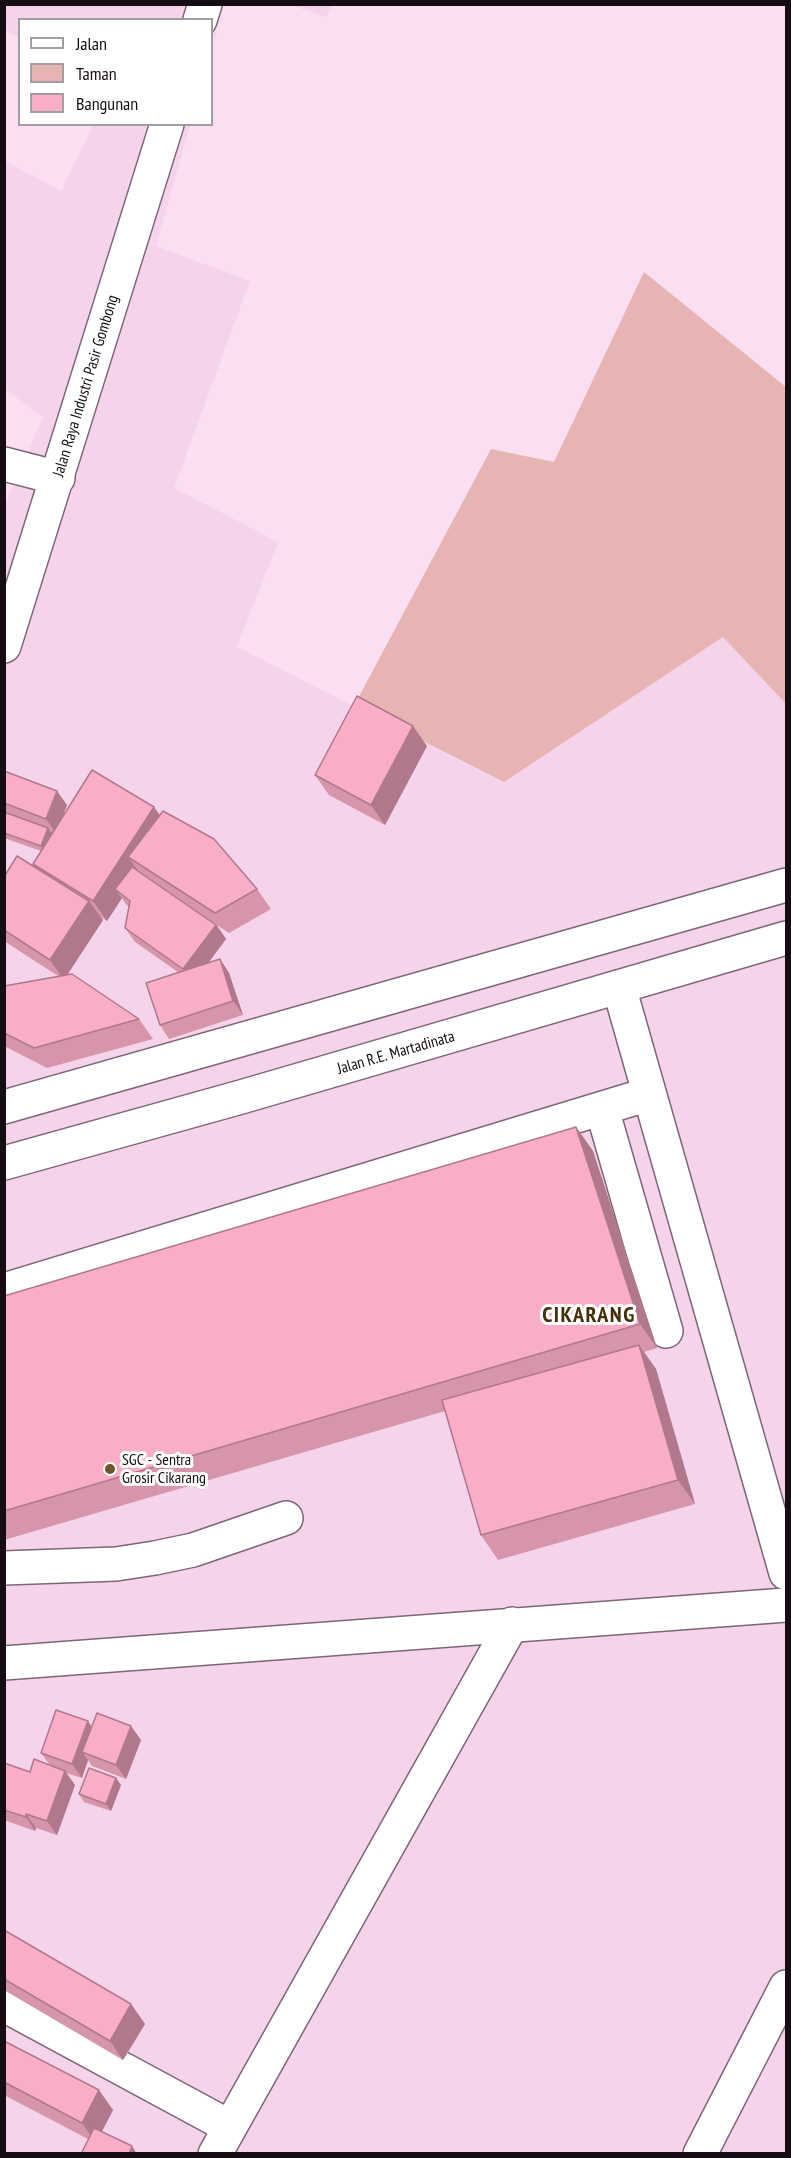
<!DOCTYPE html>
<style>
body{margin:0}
#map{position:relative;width:791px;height:2158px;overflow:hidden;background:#f9dff1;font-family:"PT Sans Narrow",sans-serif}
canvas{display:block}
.frame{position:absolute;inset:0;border:6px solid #150d13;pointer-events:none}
.legend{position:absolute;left:18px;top:18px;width:195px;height:108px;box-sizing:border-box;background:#fff;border:2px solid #a19ea1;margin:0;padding:8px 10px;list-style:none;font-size:18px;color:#150d13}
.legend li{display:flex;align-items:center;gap:12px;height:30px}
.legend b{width:30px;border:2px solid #a19ea1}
</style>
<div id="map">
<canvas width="791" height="2158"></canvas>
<div class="frame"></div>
<ul class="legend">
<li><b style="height:8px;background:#fff"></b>Jalan</li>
<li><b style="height:16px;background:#e7b4b4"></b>Taman</li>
<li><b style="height:16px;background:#faadc6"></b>Bangunan</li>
</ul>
</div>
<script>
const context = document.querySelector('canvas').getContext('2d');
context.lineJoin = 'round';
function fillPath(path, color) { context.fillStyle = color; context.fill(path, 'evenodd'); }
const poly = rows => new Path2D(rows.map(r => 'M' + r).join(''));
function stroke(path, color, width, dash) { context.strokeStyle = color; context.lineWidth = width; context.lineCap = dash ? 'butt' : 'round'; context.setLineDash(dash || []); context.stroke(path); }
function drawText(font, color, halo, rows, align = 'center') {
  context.font = font + ' "PT Sans Narrow",sans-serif'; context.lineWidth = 6; context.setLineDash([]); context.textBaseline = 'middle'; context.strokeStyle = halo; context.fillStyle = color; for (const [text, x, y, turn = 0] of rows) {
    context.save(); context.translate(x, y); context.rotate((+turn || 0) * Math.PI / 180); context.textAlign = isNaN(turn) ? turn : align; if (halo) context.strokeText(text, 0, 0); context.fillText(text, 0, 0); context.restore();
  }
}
const built = poly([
 [5,5,224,5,212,47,212,20,20,20,19,38,5,30],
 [290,5,331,5,327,17],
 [94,125,190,125,156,246,250,281,174,488,278,542,237,647,504,782,723,637,786,704,786,2153,5,2153,4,507,43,417,5,389,5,161,61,191]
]);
const green = poly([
 [644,272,786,387,786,704,723,637,504,782,354,706,491,449,554,462]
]);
const minor = poly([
 [4,464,58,478],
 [619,987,786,1573],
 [602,1109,666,1331],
 [4,1290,649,1094],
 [4,1568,116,1564,155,1558,193,1550,286,1518],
 [4,1663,786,1605],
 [4,2005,230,2127],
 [215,2154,512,1624],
 [700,2154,786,1987]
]);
const major = poly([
 [200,20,205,4],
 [4,646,167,124]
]);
const highway = poly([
 [4,1107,786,885],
 [4,1163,241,1097,786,938]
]);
const wall = poly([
 [427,746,385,825,329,795,315,775],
 [4,771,67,805,61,819,154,807,160,815,257,889,271,909,229,933,217,925,226,939,209,962,220,959,229,973,243,1015,169,1039,160,1025,178,972,135,942,125,928,129,907,125,903,122,898,107,921,100,916,103,920,67,974,139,1019,153,1039,47,1068,4,1046,4,986,58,976,4,941,4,877,35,867,33,864,41,851,4,838],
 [576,1127,593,1151,657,1348,644,1352,656,1369,695,1504,498,1560,481,1535,445,1411,4,1540,4,1296],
 [92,1727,141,1740,126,1779,92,1766,88,1760,82,1778,66,1773,75,1785,57,1835,36,1828,35,1831,4,1820,4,1763,30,1772,50,1765,41,1753],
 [121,1785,111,1811,84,1802,79,1794],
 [4,1930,131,2004,145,2024,123,2060,4,1990],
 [4,2041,113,2110,102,2131,88,2139,4,2095]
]);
const shadedWall = poly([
 [413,726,427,746,385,825,371,805],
 [57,791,67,805,56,833,46,819],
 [154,807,168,827,128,857,139,872,115,889,122,898,107,921,93,901],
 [48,828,53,835,46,853,41,846],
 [89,901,103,920,64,980,50,960],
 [216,925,226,939,193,983,183,969],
 [220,959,229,973,243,1015,233,1001],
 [576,1127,593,1151,657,1348,640,1324],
 [639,1345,656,1369,695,1504,678,1480],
 [88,1721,97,1735,82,1752,88,1760,82,1778,72,1764],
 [131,1726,141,1740,126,1779,116,1765],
 [65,1771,75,1785,57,1835,47,1821],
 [116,1778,121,1785,111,1811,106,1804],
 [26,1814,36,1828,35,1831,26,1817],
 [131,2004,145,2024,123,2060,110,2041],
 [99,2090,113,2110,96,2143,82,2123],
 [132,2146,137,2154,129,2154]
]);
const building = poly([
 [357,696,413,726,371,805,315,775,357,696],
 [92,770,154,807,93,901,33,864,92,770],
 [4,771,57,791,46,819,4,803,4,771],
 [163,811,214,839,257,889,215,913,128,857,163,811],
 [4,812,48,828,41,846,4,833,4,812],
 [17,856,89,901,50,960,4,930,4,877,17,856],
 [132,867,216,925,183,969,125,928,130,901,115,889,132,867],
 [220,959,233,1001,160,1025,146,983,220,959],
 [72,974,139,1019,34,1048,4,1033,4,986,72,974],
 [576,1127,640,1324,4,1511,4,1296,576,1127],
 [639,1345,678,1480,481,1535,442,1400,639,1345],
 [56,1710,88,1721,72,1764,41,1753,56,1710],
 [97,1713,131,1726,116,1765,82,1752,97,1713],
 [34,1759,65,1771,47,1821,26,1814,26,1817,4,1810,4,1763,30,1772,34,1759],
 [89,1768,116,1778,106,1804,79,1794,89,1768],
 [4,1930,131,2004,110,2041,4,1979,4,1930],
 [4,2041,99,2090,82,2123,4,2082,4,2041],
 [94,2128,132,2146,129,2154,81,2154,94,2128]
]);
const markers = [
 [110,1469,6,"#6f5627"]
];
const streetNames = [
 ["Jalan Raya Industri Pasir Gombong",86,386,-73],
 ["Jalan R.E. Martadinata",396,1053,-16]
];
const poiNames = [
 ["SGC - Sentra",122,1460],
 ["Grosir Cikarang",122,1478]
];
const districtNames = [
 ["CIKARANG",589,1316]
];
fillPath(built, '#f5d3eb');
fillPath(green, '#e7b4b4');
stroke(minor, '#7d6676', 36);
stroke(major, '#7d6676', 36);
stroke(highway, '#7d6676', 36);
stroke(minor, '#fff', 33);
stroke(major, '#fff', 33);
stroke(highway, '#fff', 33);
fillPath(wall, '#d795aa');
fillPath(shadedWall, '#af798b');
fillPath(building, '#faadc6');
stroke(building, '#af798b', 1.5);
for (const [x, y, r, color] of markers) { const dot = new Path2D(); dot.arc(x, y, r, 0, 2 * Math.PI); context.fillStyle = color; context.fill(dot); stroke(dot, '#fff', 2); }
drawText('16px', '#150d13', '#fff', streetNames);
drawText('16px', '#150d13', '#fff', poiNames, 'left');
context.letterSpacing = '1.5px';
drawText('bold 22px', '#433008', '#fff', districtNames);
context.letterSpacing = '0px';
</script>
